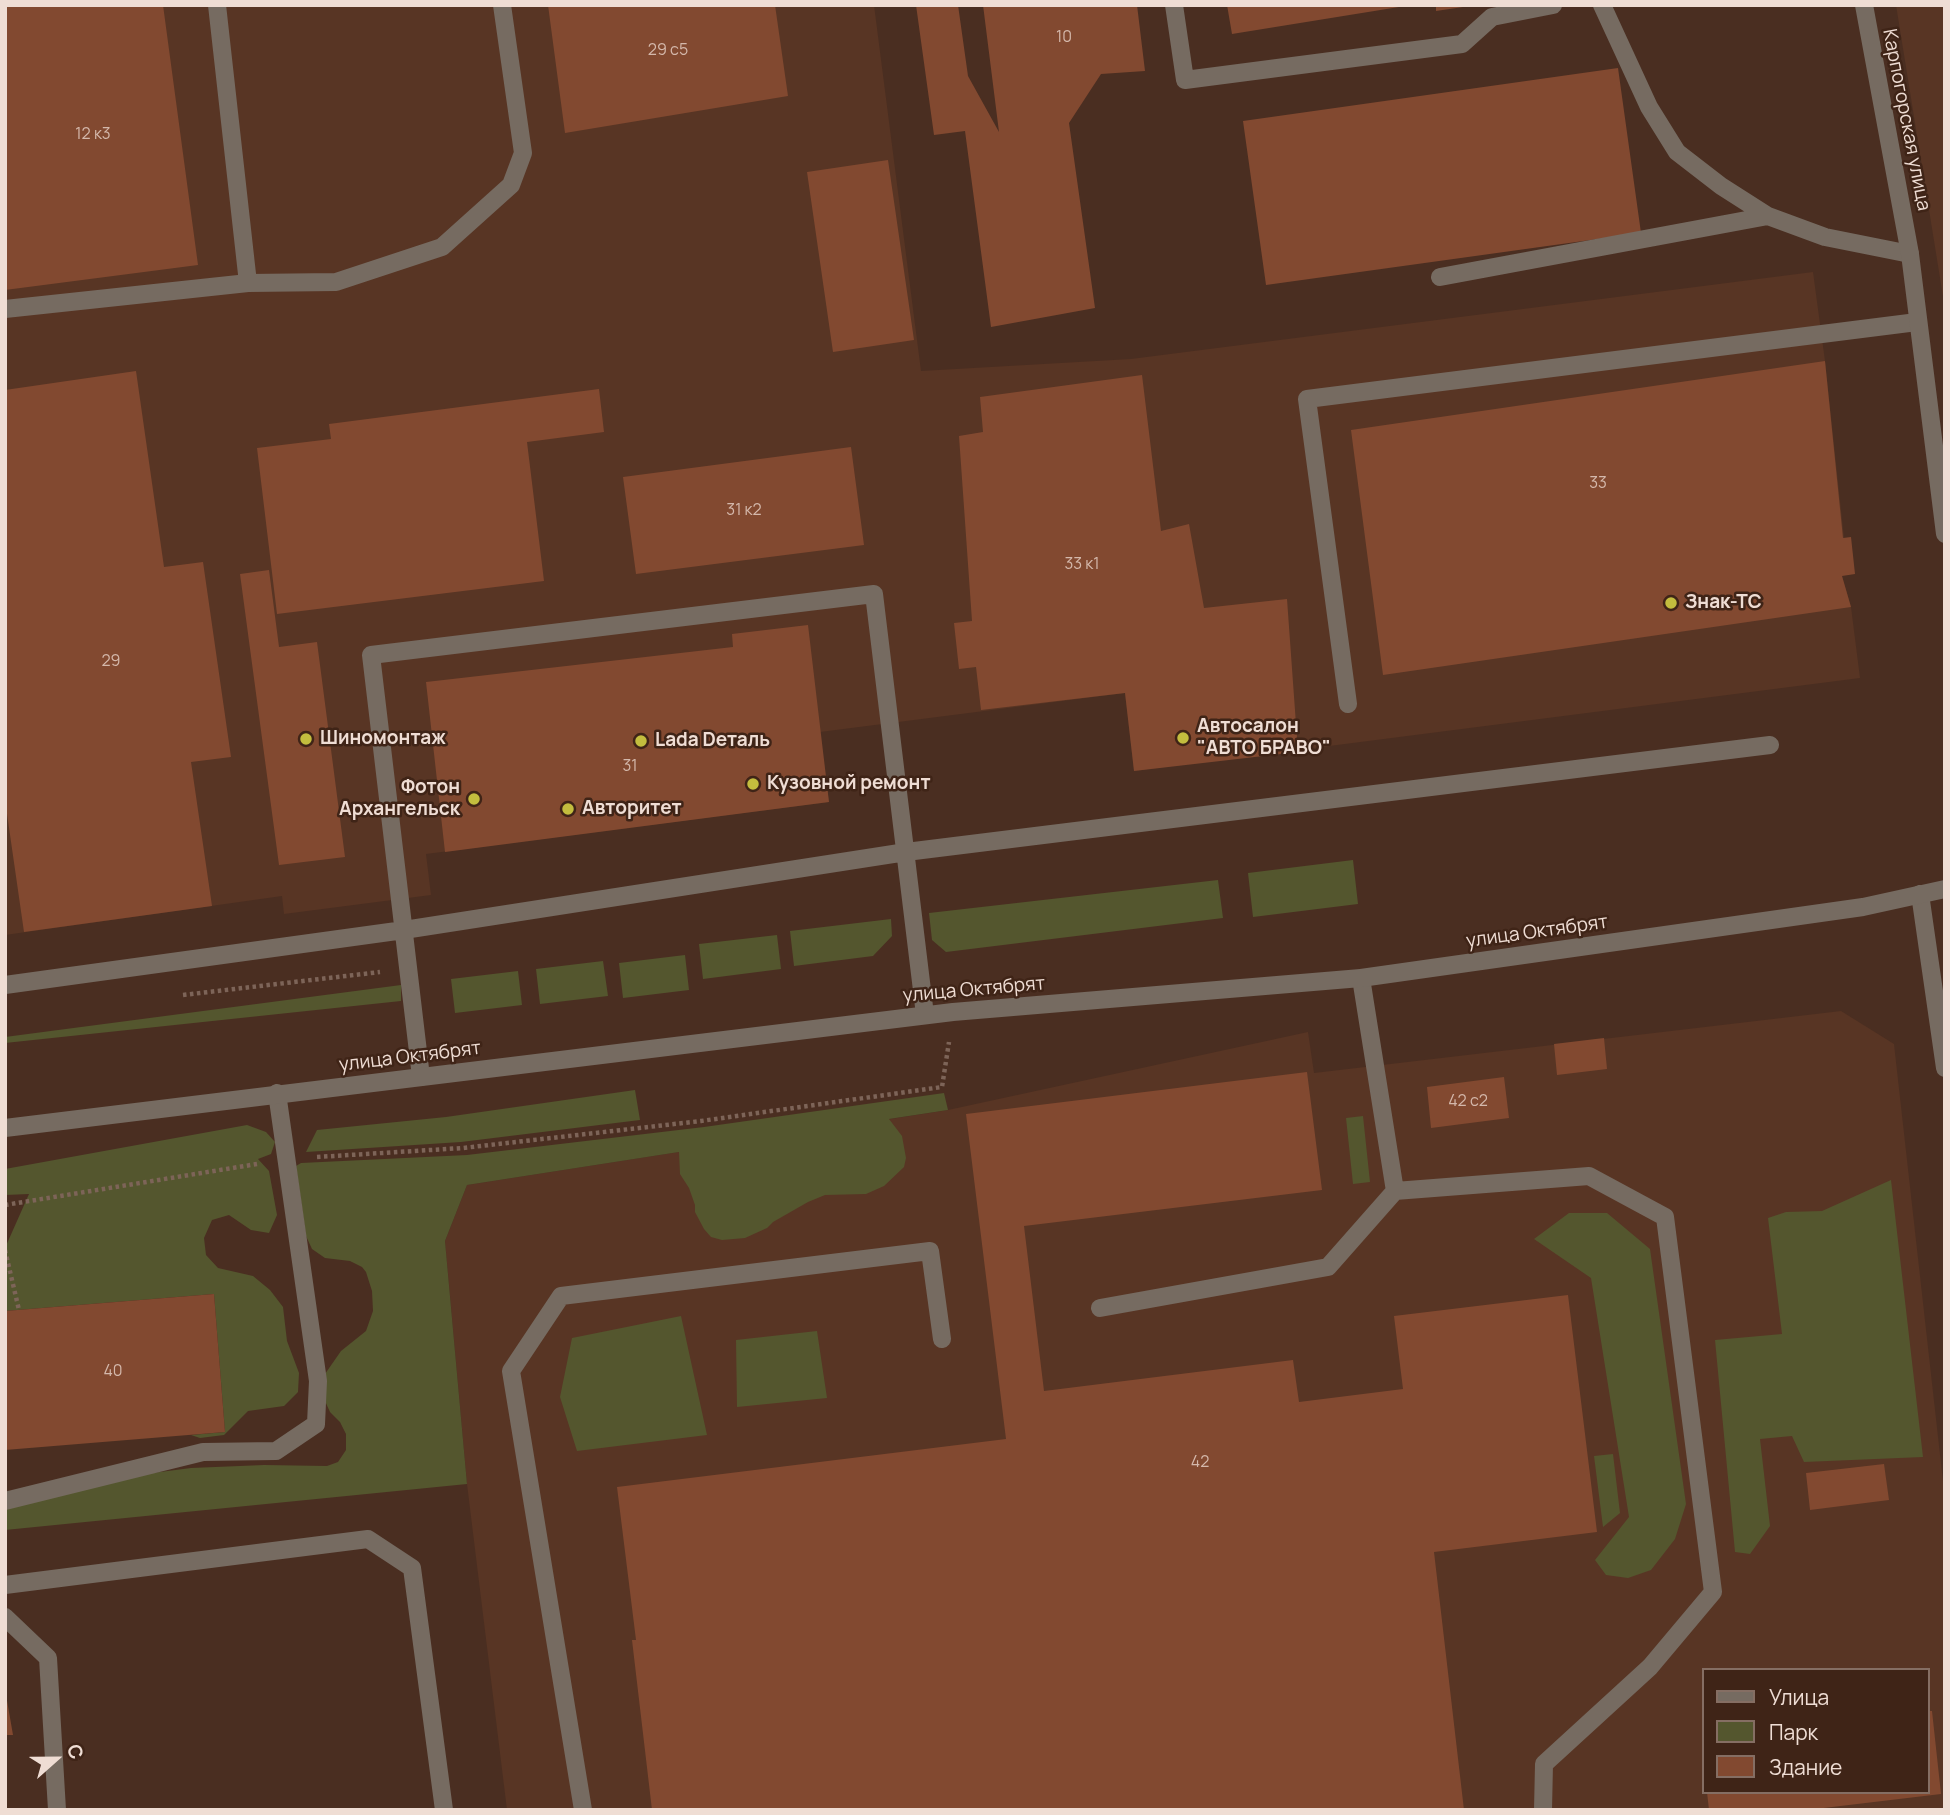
<!DOCTYPE html>
<meta charset="utf-8">
<style>
body{margin:0}
#map{position:relative;width:1950px;height:1815px;overflow:hidden;background:#4a2e21;font-family:Manrope,sans-serif}
canvas{display:block}
.frame{position:absolute;inset:0;border:7px solid #efddd4;pointer-events:none}
.legend{position:absolute;left:1702px;top:1668px;width:228px;height:126px;box-sizing:border-box;background:#3f2417;border:2px solid #856e63;margin:0;padding:9px 12px;list-style:none;font-size:21px;color:#efddd4}
.legend li{display:flex;align-items:center;gap:14px;height:35px}
.legend b{width:35px;border:2px solid #856e63}
.north{position:absolute;left:21px;top:1724px;width:70px;height:70px;-webkit-text-stroke:5px #3f2417;paint-order:stroke;rotate:69deg;font-size:19px;font-weight:700;line-height:28px;text-align:center;color:#efddd4}
.north::after{content:'';display:block;margin:auto;width:24px;height:32px;background:#efddd4;clip-path:polygon(50% 0,100% 100%,50% 72%,0 100%)}
</style>
<div id="map">
<canvas width="1950" height="1815"></canvas>
<div class="frame"></div>
<ul class="legend">
<li><b style="height:9px;background:#766b61"></b>Улица</li>
<li><b style="height:19px;background:#54562e"></b>Парк</li>
<li><b style="height:19px;background:#824930"></b>Здание</li>
</ul>
<div class="north">С</div>
</div>
<script>
const context = document.querySelector('canvas').getContext('2d');
context.lineJoin = 'round';
function fillPath(path, color) { context.fillStyle = color; context.fill(path, 'evenodd'); }
const poly = rows => new Path2D(rows.map(r => 'M' + r).join(''));
function stroke(path, color, width, dash) { context.strokeStyle = color; context.lineWidth = width; context.lineCap = dash ? 'butt' : 'round'; context.setLineDash(dash || []); context.stroke(path); }
function drawText(font, color, halo, rows, align = 'center') {
  context.font = font + ' Manrope,sans-serif'; context.lineWidth = 5; context.setLineDash([]); context.textBaseline = 'middle'; context.strokeStyle = halo; context.fillStyle = color; for (const [text, x, y, turn = 0] of rows) {
    context.save(); context.translate(x, y); context.rotate((+turn || 0) * Math.PI / 180); context.textAlign = isNaN(turn) ? turn : align; if (halo) context.strokeText(text, 0, 0); context.fillText(text, 0, 0); context.restore();
  }
}
const built = poly([
 [5,5,874,5,921,371,1131,359,1813,272,1825,361,1844,538,1842,576,1851,607,1860,678,1134,771,1125,693,820,732,829,802,426,854,431,895,284,914,282,896,5,935],
 [1896,5,1945,5,1945,309],
 [1841,1011,1894,1044,1945,1499,1945,1810,507,1810,467,1484,445,1241,467,1185,948,1110,1308,1032,1314,1073],
 [1703,1670,1927,1670,1927,1792,1703,1792]
]);
const green = poly([
 [1353,860,1358,904,1253,917,1248,873],
 [1218,880,1223,918,946,952,932,940,929,913],
 [891,919,892,936,873,956,794,966,790,931],
 [777,935,781,969,703,979,699,944],
 [685,955,689,990,623,998,619,963],
 [603,961,608,996,540,1004,536,969],
 [518,971,522,1005,455,1013,451,979],
 [401,985,401,1001,5,1043,5,1037],
 [635,1090,640,1120,461,1142,306,1152,317,1130,446,1117],
 [944,1093,948,1110,889,1119,902,1136,906,1158,904,1167,884,1186,866,1194,825,1195,808,1202,773,1222,767,1228,745,1238,722,1240,711,1237,704,1229,695,1212,695,1205,689,1188,680,1174,679,1152,467,1185,445,1241,467,1484,5,1530,5,1492,191,1468,264,1465,327,1466,338,1462,346,1450,346,1434,340,1422,330,1412,325,1401,325,1374,341,1351,366,1331,373,1311,372,1291,366,1272,362,1267,350,1261,325,1258,312,1249,306,1236,296,1166,301,1163,467,1155,704,1127],
 [1363,1116,1370,1182,1353,1184,1346,1118],
 [247,1125,266,1132,275,1142,271,1154,258,1159,269,1171,277,1215,269,1233,251,1230,229,1215,212,1220,204,1238,206,1255,218,1268,253,1276,270,1290,283,1307,287,1341,299,1373,298,1392,284,1406,248,1411,224,1435,200,1438,191,1435,225,1432,214,1294,5,1311,5,1248,29,1194,5,1195,5,1169],
 [1891,1180,1923,1457,1804,1462,1792,1436,1760,1439,1770,1526,1750,1554,1735,1552,1715,1340,1782,1334,1768,1218,1786,1212,1822,1211],
 [1569,1213,1607,1213,1650,1249,1686,1504,1675,1539,1651,1570,1628,1578,1606,1575,1595,1560,1629,1517,1591,1278,1534,1239],
 [681,1316,707,1435,577,1451,560,1397,572,1338],
 [817,1331,827,1398,737,1407,736,1340],
 [1613,1454,1620,1513,1603,1527,1594,1456]
]);
const building = poly([
 [5,5,163,5,198,265,5,290],
 [548,5,775,5,788,96,565,133],
 [916,5,958,5,968,76,999,132,983,5,1137,5,1145,71,1101,74,1069,123,1095,308,991,327,965,131,934,135],
 [1227,5,1398,5,1399,7,1232,34],
 [1436,5,1463,5,1463,7,1436,11],
 [1618,68,1641,233,1266,285,1243,121],
 [888,160,914,340,833,352,807,172],
 [1825,361,1843,538,1851,537,1855,574,1842,576,1851,607,1383,675,1351,430],
 [136,371,164,567,203,562,231,757,191,762,212,906,24,932,5,800,5,390],
 [1142,375,1161,531,1189,524,1204,608,1287,599,1298,752,1134,771,1125,693,981,710,976,667,959,669,954,623,972,621,959,436,983,432,980,397],
 [599,389,604,432,527,442,544,581,277,614,257,448,331,439,329,424],
 [851,447,864,545,636,574,623,477],
 [269,570,279,647,317,642,345,857,279,865,240,574],
 [808,625,829,802,445,852,426,682,733,647,732,634],
 [1604,1038,1607,1069,1557,1075,1554,1044],
 [1307,1072,1322,1190,1024,1226,1044,1391,1293,1360,1299,1402,1403,1389,1394,1316,1568,1295,1597,1532,1434,1552,1464,1810,652,1810,632,1640,636,1640,617,1487,1006,1439,966,1114],
 [1504,1077,1509,1118,1431,1128,1427,1087],
 [214,1294,225,1432,5,1450,5,1311],
 [1884,1464,1889,1500,1810,1510,1806,1473],
 [5,1689,13,1735,5,1735],
 [1927,1711,1932,1711,1941,1794,1807,1810,1709,1810,1707,1792,1927,1792]
]);
const path = poly([
 [183,995,380,972],
 [317,1157,463,1148,701,1121,942,1087,949,1042],
 [5,1205,257,1164],
 [5,1250,19,1310]
]);
const service = poly([
 [217,5,248,283],
 [1174,5,1185,80,1462,44,1492,17,1553,5],
 [1602,5,1649,107,1677,152,1721,186,1768,216,1825,237,1910,254],
 [1440,277,1768,216],
 [5,309,248,283,336,282,442,247,511,185,523,153,502,5],
 [1348,704,1307,399,1917,322],
 [1920,894,1945,1068],
 [5,985,404,930,906,852,1770,745],
 [421,1077,371,655,874,594,925,1015],
 [1395,1191,1589,1176,1665,1217,1713,1592,1650,1667,1544,1764,1543,1810],
 [1100,1308,1328,1267,1395,1191,1361,978],
 [5,1501,203,1452,276,1451,316,1424,318,1381,277,1093],
 [5,1585,368,1539,412,1568,444,1810],
 [5,1617,48,1658,57,1810],
 [583,1810,511,1371,561,1296,930,1251,942,1339]
]);
const minor = poly([
 [1864,5,1910,254,1945,534]
]);
const tertiary = poly([
 [5,1128,953,1012,1361,978,1863,907,1945,889]
]);
const markers = [
 [1671,603,7,"#c3bd3e"],
 [1183,738,7,"#c3bd3e"],
 [306,739,7,"#c3bd3e"],
 [641,741,7,"#c3bd3e"],
 [753,784,7,"#c3bd3e"],
 [474,799,7,"#c3bd3e"],
 [568,809,7,"#c3bd3e"]
];
const numberNames = [
 ["10",1064,38],
 ["29 с5",668,51],
 ["12 к3",93,135],
 ["33",1598,484],
 ["31 к2",744,511],
 ["33 к1",1082,565],
 ["29",111,662],
 ["31",630,767],
 ["42 с2",1468,1102],
 ["40",113,1372],
 ["42",1200,1463]
];
const streetNames = [
 ["Карпогорская улица",1906,120,79],
 ["улица Октябрят",1537,932,-8],
 ["улица Октябрят",974,990,-5],
 ["улица Октябрят",410,1057,-7]
];
const poiNames = [
 ["Знак-ТС",1685,603],
 ["Автосалон",1197,727],
 ["\"АВТО БРАВО\"",1197,749],
 ["Шиномонтаж",320,739],
 ["Lada Dеталь",655,741],
 ["Кузовной ремонт",767,784],
 ["Фотон",460,788,"right"],
 ["Архангельск",460,810,"right"],
 ["Авторитет",582,809]
];
fillPath(built, '#583524');
fillPath(green, '#54562e');
fillPath(building, '#824930');
stroke(path, '#7d6458', 4.5, [3.5, 3.5]);
stroke(service, '#766b61', 18);
stroke(minor, '#766b61', 18);
stroke(tertiary, '#766b61', 18);
for (const [x, y, r, color] of markers) { const dot = new Path2D(); dot.arc(x, y, r, 0, 2 * Math.PI); context.fillStyle = color; context.fill(dot); stroke(dot, '#3f2417', 2.5); }
drawText('16px', '#d4b8ab', null, numberNames);
drawText('19px', '#efddd4', '#3f2417', streetNames);
drawText('bold 19px', '#efddd4', '#3f2417', poiNames, 'left');
</script>
